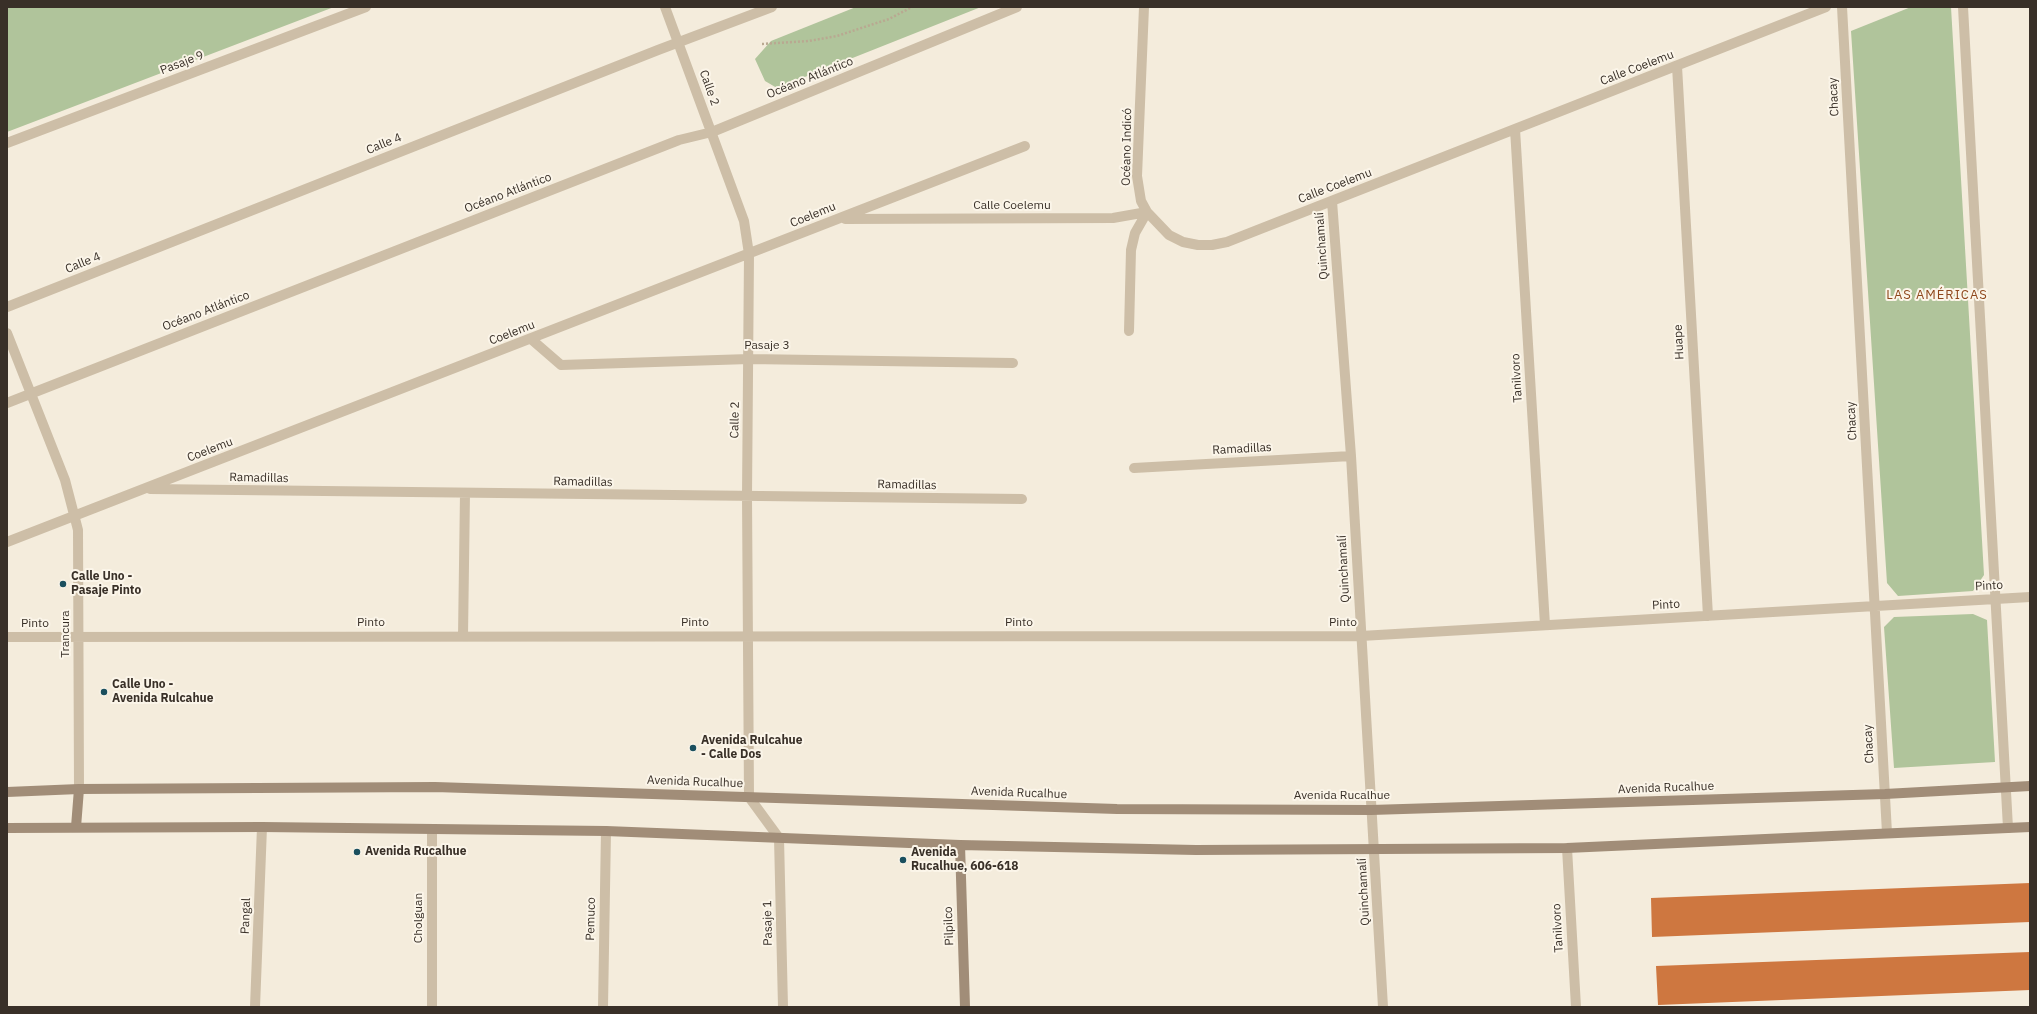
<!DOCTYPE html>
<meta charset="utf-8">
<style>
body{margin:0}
#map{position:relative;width:2037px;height:1014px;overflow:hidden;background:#f4ecdc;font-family:"IBM Plex Sans",sans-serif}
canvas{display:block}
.frame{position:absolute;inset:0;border:8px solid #393028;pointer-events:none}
</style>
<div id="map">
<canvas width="2037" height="1014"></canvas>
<div class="frame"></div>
</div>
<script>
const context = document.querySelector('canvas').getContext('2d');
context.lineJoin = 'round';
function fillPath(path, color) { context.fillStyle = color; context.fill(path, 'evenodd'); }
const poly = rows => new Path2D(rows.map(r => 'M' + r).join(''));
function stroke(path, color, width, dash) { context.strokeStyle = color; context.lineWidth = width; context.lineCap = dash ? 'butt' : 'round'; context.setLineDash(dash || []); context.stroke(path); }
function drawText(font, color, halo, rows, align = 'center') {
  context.font = font + ' "IBM Plex Sans",sans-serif'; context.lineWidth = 4; context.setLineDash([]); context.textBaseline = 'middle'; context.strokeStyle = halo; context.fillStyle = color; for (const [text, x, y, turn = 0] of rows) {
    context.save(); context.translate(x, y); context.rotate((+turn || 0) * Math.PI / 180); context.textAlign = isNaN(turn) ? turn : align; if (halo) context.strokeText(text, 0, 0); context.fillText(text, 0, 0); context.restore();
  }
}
const green = poly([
 [7,7,334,7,7,132],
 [856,7,981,7,777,88,765,81,755,59,771,41],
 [1911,7,1951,7,1984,575,1973,591,1898,596,1887,583,1851,31],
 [1973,614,1987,620,1995,762,1894,768,1884,627,1894,617]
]);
const building = poly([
 [2030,883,2030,922,1652,937,1651,898],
 [2030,952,2030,990,1658,1005,1656,966]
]);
const path = poly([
 [762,44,809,41,837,36,889,19,912,7]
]);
const street = poly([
 [665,7,744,221,749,254,747,496,749,797,779,838,783,1007],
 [1144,7,1137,176,1141,201,1147,212,1169,235,1183,242,1198,245,1212,245,1227,242,1826,7],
 [1842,7,1887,833],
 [1963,7,2008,828],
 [1677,66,1708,616],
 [1515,129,1545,625],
 [7,143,366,7],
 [1332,201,1351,456,1383,1007],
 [845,219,1113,218,1147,212],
 [7,307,658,50,772,7],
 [1129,331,1131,250,1135,233,1147,212],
 [7,333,65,480,78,530,79,789],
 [531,339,561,365,749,359,1013,363],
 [7,403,679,140,712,132,1017,7],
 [1134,468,1351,456],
 [150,489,1022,499],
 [7,542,1025,146],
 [463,636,465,493],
 [7,637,1361,636,2030,597],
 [1567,848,1576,1007],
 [255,1007,262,827],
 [432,1007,432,829],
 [603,1007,606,831]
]);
const secondary = poly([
 [7,792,79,789,435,787,1117,809,1371,810,1885,794,2030,786],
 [76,827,79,789],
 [7,828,262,827,606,831,960,845,1196,850,1567,848,2030,827],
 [960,845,965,1007]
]);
const markers = [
 [63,584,4,"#1a4f5e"],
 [104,692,4,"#1a4f5e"],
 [693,748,4,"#1a4f5e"],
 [357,852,4,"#1a4f5e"],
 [903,860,4,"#1a4f5e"]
];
const streetNames = [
 ["Pasaje 9",182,63,-21],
 ["Calle Coelemu",1637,68,-21],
 ["Océano Atlántico",810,78,-22],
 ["Calle 2",709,88,70],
 ["Chacay",1834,97,-93],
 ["Calle 4",384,144,-22],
 ["Océano Indicó",1127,147,-89],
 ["Calle Coelemu",1335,186,-21],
 ["Océano Atlántico",508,193,-21],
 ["Calle Coelemu",1012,206],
 ["Coelemu",813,215,-22],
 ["Quinchamalí",1322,246,-94],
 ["Calle 4",83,263,-22],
 ["Océano Atlántico",206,311,-21],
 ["Coelemu",512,333,-21],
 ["Huape",1679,342,-93],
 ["Pasaje 3",767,346],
 ["Tanilvoro",1517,378,-93],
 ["Calle 2",735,420,-89],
 ["Chacay",1852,421,-93],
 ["Ramadillas",1242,449,-3],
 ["Coelemu",210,450,-21],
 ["Ramadillas",259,478,1],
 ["Ramadillas",583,482,1],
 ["Ramadillas",907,485,1],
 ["Quinchamalí",1344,569,-93],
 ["Pinto",1989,586,-3],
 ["Pinto",1666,605,-3],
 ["Pinto",371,623],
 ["Pinto",695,623],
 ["Pinto",1019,623],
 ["Pinto",1343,623],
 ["Pinto",35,624],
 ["Trancura",66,634,-90],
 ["Chacay",1869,744,-93],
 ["Avenida Rucalhue",695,782,2],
 ["Avenida Rucalhue",1666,788,-2],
 ["Avenida Rucalhue",1019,793,2],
 ["Avenida Rucalhue",1342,796],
 ["Quinchamalí",1364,892,-93],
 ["Pangal",246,916,-88],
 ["Cholguan",419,918,-90],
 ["Pemuco",591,919,-89],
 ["Pasaje 1",768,923,-91],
 ["Pilpilco",949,926,-92],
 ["Tanilvoro",1558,928,-93]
];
const poiNames = [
 ["Calle Uno -",71,577],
 ["Pasaje Pinto",71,591],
 ["Calle Uno -",112,685],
 ["Avenida Rulcahue",112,699],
 ["Avenida Rulcahue",701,741],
 ["- Calle Dos",701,755],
 ["Avenida Rucalhue",365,852],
 ["Avenida",911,853],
 ["Rucalhue, 606-618",911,867]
];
const neighbourhoodNames = [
 ["LAS AMÉRICAS",1937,295]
];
fillPath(green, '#b0c49b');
fillPath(building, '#ce7740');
stroke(path, '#b9a891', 2.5, [2, 2]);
stroke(street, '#cdbea7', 10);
stroke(secondary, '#a18d78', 10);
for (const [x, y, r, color] of markers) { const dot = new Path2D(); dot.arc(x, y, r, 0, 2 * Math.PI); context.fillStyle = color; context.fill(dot); stroke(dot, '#fbf5e9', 1.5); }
drawText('12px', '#393028', '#fbf5e9', streetNames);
drawText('bold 12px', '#393028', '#fbf5e9', poiNames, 'left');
context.letterSpacing = '1px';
drawText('13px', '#8e471b', '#fbf5e9', neighbourhoodNames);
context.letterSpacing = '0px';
</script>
